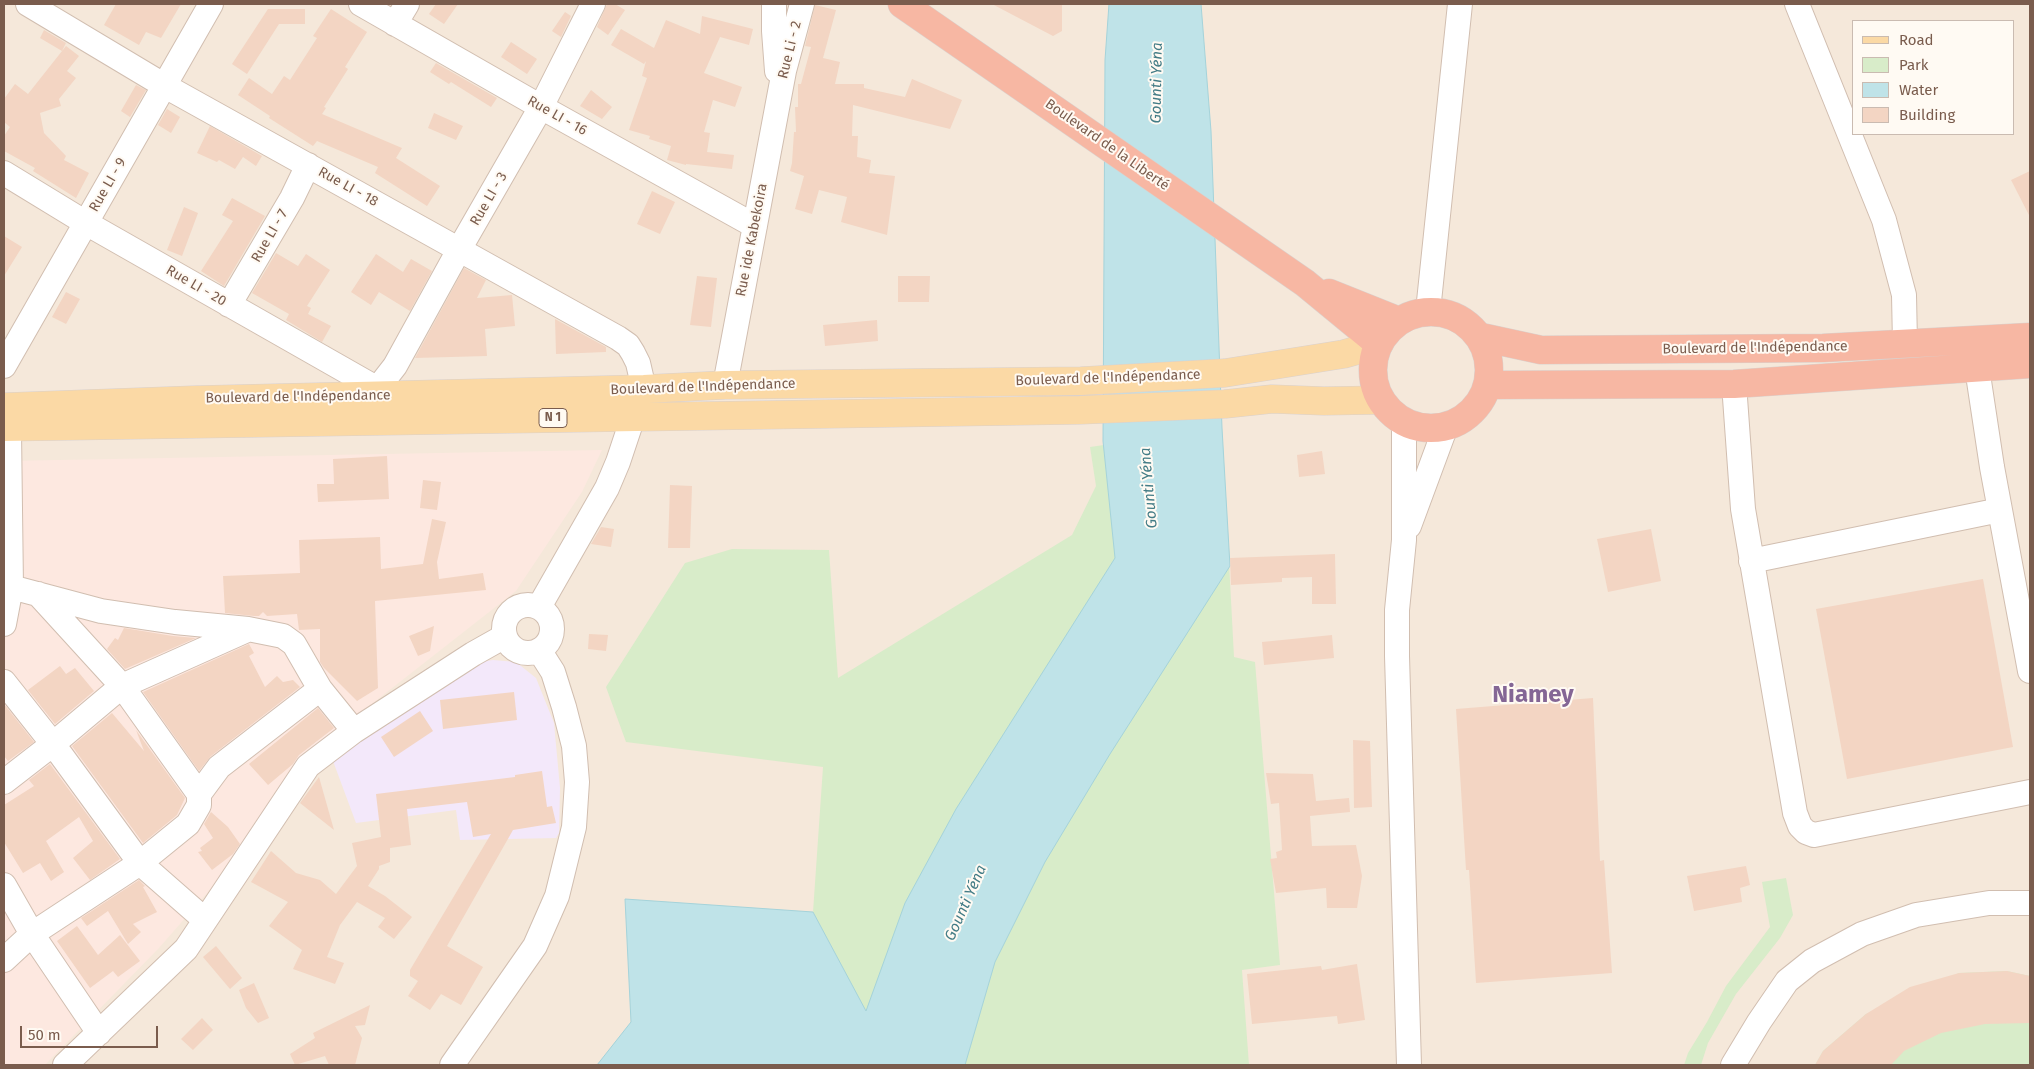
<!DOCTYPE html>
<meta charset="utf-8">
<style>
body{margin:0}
#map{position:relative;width:2034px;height:1069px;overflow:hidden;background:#fdf6ec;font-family:"Fira Sans",sans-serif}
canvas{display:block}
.frame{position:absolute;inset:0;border:5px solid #7a5c4d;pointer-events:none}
.legend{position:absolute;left:1852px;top:20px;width:162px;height:115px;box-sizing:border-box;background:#fffaf3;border:1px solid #cabbb1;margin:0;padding:6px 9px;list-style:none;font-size:15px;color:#7a5c4d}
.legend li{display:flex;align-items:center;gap:10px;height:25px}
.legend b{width:25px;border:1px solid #cabbb1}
.scale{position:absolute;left:20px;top:1026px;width:138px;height:22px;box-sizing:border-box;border:2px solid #7a5c4d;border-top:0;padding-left:6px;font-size:15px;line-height:18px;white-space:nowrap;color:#7a5c4d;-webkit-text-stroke:4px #fffaf3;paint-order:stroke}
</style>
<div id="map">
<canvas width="2034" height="1069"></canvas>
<div class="frame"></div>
<ul class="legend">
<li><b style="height:6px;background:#fbd9a5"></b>Road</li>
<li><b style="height:14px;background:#d8ecc9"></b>Park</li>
<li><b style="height:14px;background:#bfe3e8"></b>Water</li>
<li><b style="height:14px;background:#f3d5c3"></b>Building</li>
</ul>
<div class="scale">50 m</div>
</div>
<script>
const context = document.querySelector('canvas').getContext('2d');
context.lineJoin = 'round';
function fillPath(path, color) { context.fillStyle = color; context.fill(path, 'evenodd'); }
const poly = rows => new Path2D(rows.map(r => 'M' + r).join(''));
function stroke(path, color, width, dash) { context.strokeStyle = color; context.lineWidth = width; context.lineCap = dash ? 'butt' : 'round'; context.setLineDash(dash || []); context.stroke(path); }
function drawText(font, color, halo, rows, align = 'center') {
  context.font = font + ' "Fira Sans",sans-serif'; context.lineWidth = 4; context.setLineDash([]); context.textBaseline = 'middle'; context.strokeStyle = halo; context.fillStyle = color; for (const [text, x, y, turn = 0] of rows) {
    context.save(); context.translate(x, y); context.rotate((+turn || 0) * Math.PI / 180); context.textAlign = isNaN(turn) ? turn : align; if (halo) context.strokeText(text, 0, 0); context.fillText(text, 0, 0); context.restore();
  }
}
const residential = poly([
 [4,4,2030,4,2030,1065,4,1065],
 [1853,21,2013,21,2013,134,1853,134]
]);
const commercial = poly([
 [602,450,582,492,516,591,308,754,236,860,159,948,45,1065,4,1065,4,461]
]);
const education = poly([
 [493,660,516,662,536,678,554,723,560,788,559,833,556,838,460,840,456,810,356,823,333,761,475,663]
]);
const green = poly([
 [1222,428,1234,657,1255,662,1280,965,1242,970,1249,1065,852,1065,866,1012,813,912,823,767,626,742,606,687,685,563,732,549,829,550,838,678,1072,535,1096,486,1090,447],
 [1786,878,1793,915,1780,938,1736,994,1708,1043,1701,1065,1684,1065,1688,1053,1707,1022,1726,986,1770,927,1762,882],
 [2007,971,2030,976,2030,1065,1815,1065,1823,1051,1866,1014,1959,973]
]);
const water = poly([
 [1109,4,1201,4,1211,131,1222,428,1230,566,1110,754,1045,862,995,962,965,1065,597,1065,631,1022,625,899,813,912,866,1011,905,903,956,809,1115,558,1103,441,1105,60,1109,4]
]);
const building = poly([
 [116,4,181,4,161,38,146,32,139,45,104,25],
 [436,4,458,4,444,24,429,14],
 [607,4,615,4,625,10,608,35,597,27],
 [992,4,1062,4,1062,31,1053,36],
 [815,5,836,10,823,58,840,62,835,84,864,84,864,88,905,97,912,79,962,100,950,129,853,105,852,136,858,136,857,157,871,160,869,173,895,176,887,235,841,222,847,197,819,190,812,214,795,209,804,176,790,171,792,163,794,132,796,132,795,107,798,107,798,84,801,84,811,47,805,46],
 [268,9,305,9,305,24,279,24,247,74,232,64],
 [331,9,367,32,345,67,348,69,324,107,326,108,322,114,402,148,396,158,440,186,427,206,375,173,378,167,317,141,313,146,269,118,270,116,238,95,249,78,272,94,284,76,290,80,317,38,313,36],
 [565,12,571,16,561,37,552,31],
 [702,16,753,29,749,45,720,37,704,73,742,87,735,107,713,100,704,132,710,133,707,152,734,155,732,169,686,164,686,165,667,160,671,146,649,139,650,136,629,130,647,78,642,76,646,61,644,64,611,45,621,29,654,48,666,20,700,34],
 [44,30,66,43,62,51,40,38],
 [511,42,537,59,527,74,501,57],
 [66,46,79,56,67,71,76,78,59,99,61,106,40,113,44,133,66,156,64,160,89,173,76,198,33,171,35,168,4,151,4,136,10,127,4,122,4,99,15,84,28,94],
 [436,63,497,98,491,107,451,82,449,84,430,72],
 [136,85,146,90,130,117,121,111],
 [591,90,612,107,602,119,580,106],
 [167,109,180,117,171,133,158,125],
 [434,113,463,126,456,140,428,128],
 [210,126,262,156,256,166,243,157,235,169,219,160,217,162,197,153],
 [2030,171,2030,217,2011,180],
 [652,191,675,202,660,234,637,224],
 [232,198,265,216,224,286,201,271,233,221,222,215],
 [184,207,198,213,182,256,167,250],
 [4,236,22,247,4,276],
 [276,253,298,266,306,254,330,270,307,306,311,308,308,314,331,326,322,342,286,320,289,314,252,293],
 [376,254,403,272,411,259,432,271,410,311,379,292,371,305,351,292],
 [464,268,486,280,477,298,512,295,515,326,485,329,487,356,415,358],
 [697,276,717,278,711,327,690,325],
 [898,276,930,276,929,302,898,302],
 [66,292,80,299,66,324,52,317],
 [555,319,606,347,606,352,556,354],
 [877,320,878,341,825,346,823,325],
 [1322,451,1325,474,1299,477,1297,455],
 [387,456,389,499,318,502,317,484,334,484,333,459],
 [423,480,441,482,437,510,420,508],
 [670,485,692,486,690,548,668,548],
 [432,519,446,522,437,562,439,579,483,573,486,590,375,601,378,688,357,701,324,668,320,662,320,629,299,630,297,614,267,616,263,612,259,616,254,616,225,613,223,576,300,573,299,540,380,537,381,569,423,564],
 [601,527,614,529,611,547,591,544],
 [1651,529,1661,581,1608,592,1597,539],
 [1335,554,1336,604,1312,604,1312,577,1282,578,1282,582,1231,585,1230,558],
 [1983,579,2013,747,1847,779,1816,609],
 [434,626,430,651,418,656,409,636],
 [124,628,173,636,196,638,125,669,107,649,115,638,118,640],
 [589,634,608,635,606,651,588,649],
 [1332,635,1334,658,1264,665,1262,642],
 [249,644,254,653,249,656,265,687,277,676,283,682,293,680,300,687,211,756,199,771,143,692],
 [60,666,66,674,75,668,94,691,55,724,28,690],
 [514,692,517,720,443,729,440,700],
 [1593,698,1600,861,1604,860,1612,973,1476,983,1469,870,1466,870,1456,709],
 [4,704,34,742,8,761,4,756],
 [318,708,334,728,299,755,293,764,268,785,249,764],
 [420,711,433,731,394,757,381,737],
 [112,713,144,751,136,730,185,798,177,815,143,843,72,746],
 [1353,740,1370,741,1372,807,1354,808],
 [50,764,120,859,90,880,73,858,93,841,79,817,46,841,64,872,51,881,40,863,23,873,4,842,4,805,34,786,29,780],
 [542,771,547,807,552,806,556,823,513,830,447,946,483,967,461,1005,441,994,430,1010,408,996,418,981,410,976,410,970,491,834,473,837,467,802,407,809,411,845,390,848,390,862,379,866,379,869,368,886,385,896,412,917,394,939,378,927,385,918,357,902,340,925,327,957,344,963,335,984,293,969,302,950,269,926,288,902,251,882,271,851,296,873,320,880,336,894,357,866,352,843,381,837,376,794,515,777,515,775],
 [1266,773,1313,774,1316,801,1349,798,1350,812,1310,816,1312,846,1356,845,1362,876,1357,908,1327,908,1326,888,1276,893,1270,859,1277,858,1276,852,1282,850,1279,803,1271,804],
 [319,777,334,830,300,803],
 [211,812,228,827,240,844,233,854,212,870,198,852,202,851,200,848,213,838,204,824],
 [1746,866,1750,885,1740,888,1742,902,1694,911,1687,876],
 [139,880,145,886,143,887,157,912,133,924,141,932,128,944,108,911,87,926,81,918],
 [77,926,98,955,120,935,140,961,118,977,113,971,90,988,57,941],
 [216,946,242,978,230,989,203,957],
 [1357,964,1365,1020,1338,1024,1337,1016,1252,1024,1247,974,1321,966,1322,970],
 [2007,971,2030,976,2030,1023,1985,1024,1941,1033,1904,1051,1891,1065,1815,1065,1823,1051,1866,1014,1910,987,1959,973],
 [254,983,269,1018,258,1023,246,1008,239,990],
 [370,1005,365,1025,355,1026,362,1038,355,1065,329,1065,325,1056,295,1065,290,1054,315,1038,313,1033],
 [202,1018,213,1030,193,1050,181,1039]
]);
const minor = poly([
 [28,4,165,86,618,338,628,345,633,353,638,363,644,389],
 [361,4,541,107,755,226],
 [774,4,774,31,777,71],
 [1797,4,1884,220,1904,295,1905,343],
 [395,24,407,4],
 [4,173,86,223,376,388],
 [229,305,292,198,308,165],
 [1428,311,1460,4],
 [4,366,211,4],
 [1977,368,1992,467,2030,671],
 [1734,384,1743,509,1795,813,1800,826,1806,832,1814,835,2030,792],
 [725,385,784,71,802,4],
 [363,396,381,384,395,366,460,248,541,107,593,4],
 [1404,421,1404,540,1397,610,1397,656,1409,1065],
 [1409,526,1446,426],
 [1751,561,2000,510],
 [11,587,101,611,175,622,248,629,283,636,294,644,320,689,354,731],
 [38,594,122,686,199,794],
 '504 629a24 24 0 1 1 48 0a24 24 0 1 1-48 0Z',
 [539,607,607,488,618,462,633,417],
 [4,624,11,587,9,431],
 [4,682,53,744,140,863,205,920],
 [4,782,53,744,122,686,247,630],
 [4,885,32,934,99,1033],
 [4,960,32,934,140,863,188,824,199,805,199,794,219,767,320,689],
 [65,1065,186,949,308,766,354,731,473,654,505,636],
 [452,1065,535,946,557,896,574,827,577,782,574,746,564,707,553,672,539,650],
 [1733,1065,1759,1022,1787,981,1812,961,1862,934,1916,915,1989,903,2030,903]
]);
const major = poly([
 [4,407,194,400,644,389,725,385,1081,381,1225,373,1344,354,1379,344],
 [4,427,1080,410,1225,404,1272,399,1324,401,1381,400]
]);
const highway = poly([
 [902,4,1305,283,1379,344],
 [1329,293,1399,321],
 '1373 370a58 58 0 1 1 116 0a58 58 0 1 1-116 0Z',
 [1481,337,1541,350,1823,348,2030,337],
 [1488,385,1734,384,2030,364]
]);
const shields = [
 [553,418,28]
];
const shieldNames = [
 ["N 1",553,418]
];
const streetNames = [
 ["Rue Li - 2",790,50,-76],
 ["Rue LI - 16",557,116,29],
 ["Boulevard de la Liberté",1107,145,35],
 ["Rue LI - 9",108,185,-60],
 ["Rue LI - 18",348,187,29],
 ["Rue LI - 3",489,199,-60],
 ["Rue LI - 7",270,236,-60],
 ["Rue ide Kabekoira",752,240,-79],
 ["Rue LI - 20",196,286,30],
 ["Boulevard de l'Indépendance",1755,348,-1],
 ["Boulevard de l'Indépendance",1108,378,-2],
 ["Boulevard de l'Indépendance",703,387,-2],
 ["Boulevard de l'Indépendance",298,397,-1]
];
const waterNames = [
 ["Gounti Yéna",1157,83,-89],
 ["Gounti Yéna",1149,488,-95],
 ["Gounti Yéna",966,903,-66]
];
const townNames = [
 ["Niamey",1533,695]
];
fillPath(residential, '#f5e8da');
fillPath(commercial, '#fde8e0');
fillPath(education, '#f3e8fa');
fillPath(green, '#d8ecc9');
fillPath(water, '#bfe3e8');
stroke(water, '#a5d3da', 1);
fillPath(building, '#f3d5c3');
stroke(minor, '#d1beb0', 26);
stroke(major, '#dad1cd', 29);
stroke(highway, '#dad1cd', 29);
stroke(minor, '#fff', 24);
stroke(major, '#fbd9a5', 28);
stroke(highway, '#f7b7a3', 28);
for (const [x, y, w] of shields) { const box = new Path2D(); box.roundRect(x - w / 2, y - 9.5, w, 19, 4); context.fillStyle = '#fffaf3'; context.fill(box); stroke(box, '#7a5c4d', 1); }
drawText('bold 12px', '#7a5c4d', null, shieldNames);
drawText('14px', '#7a5c4d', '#fffaf3', streetNames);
drawText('italic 15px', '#437c86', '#fffaf3', waterNames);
drawText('bold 24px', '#846695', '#fffaf3', townNames);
</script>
